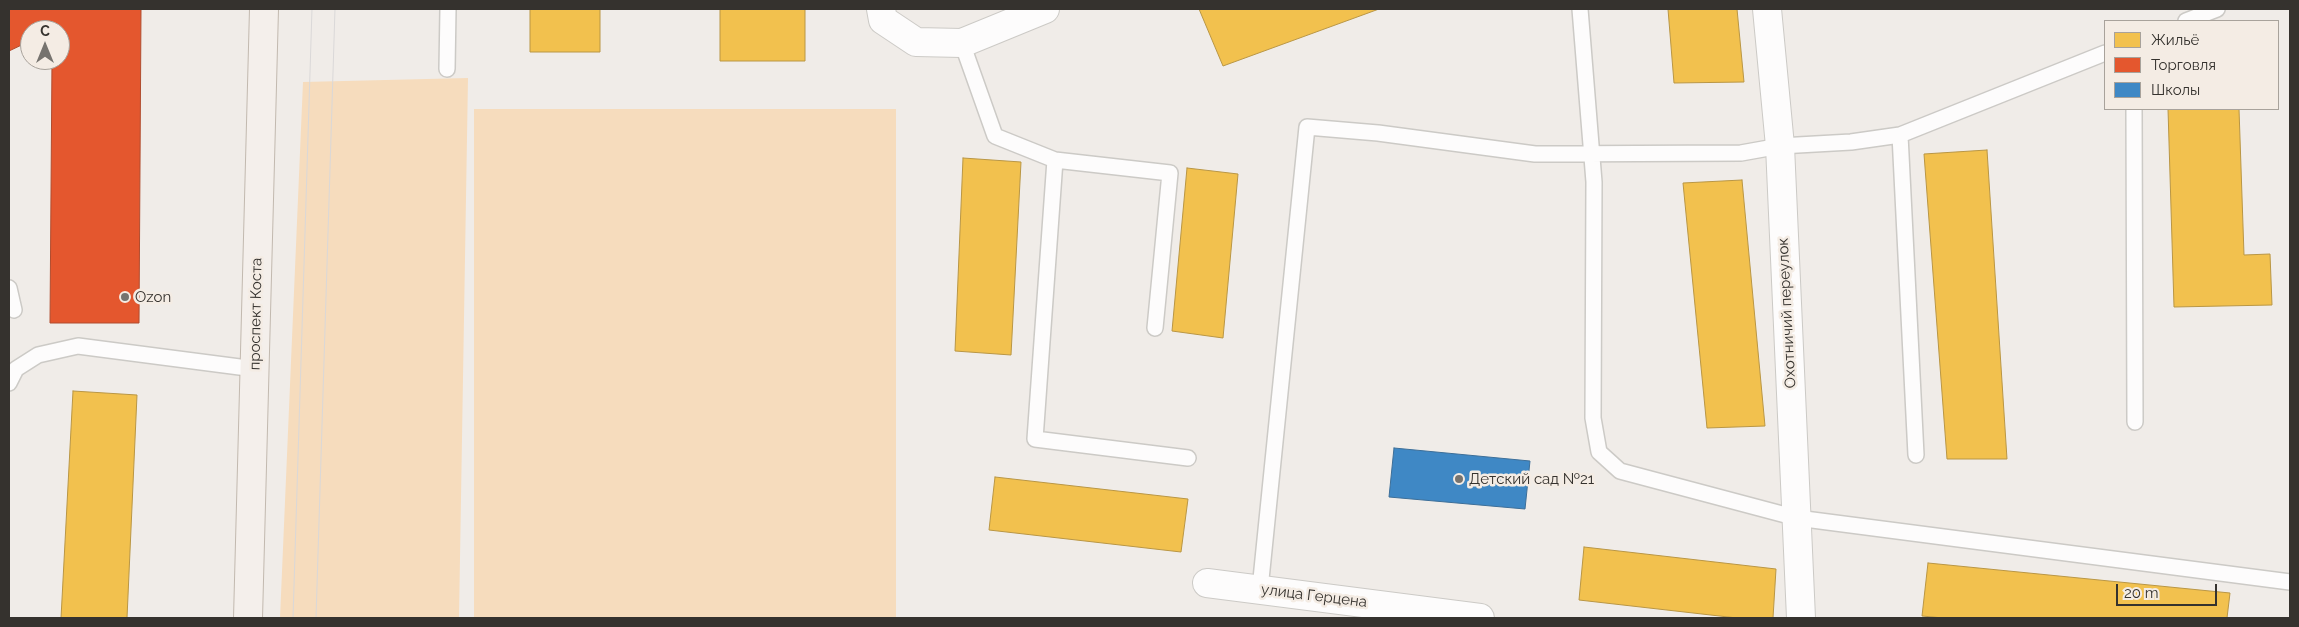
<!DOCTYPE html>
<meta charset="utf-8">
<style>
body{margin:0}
#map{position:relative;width:2299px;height:627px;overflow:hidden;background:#f0ece8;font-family:Raleway,sans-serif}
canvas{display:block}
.frame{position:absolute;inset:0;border:10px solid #35322e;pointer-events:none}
.legend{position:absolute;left:2104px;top:20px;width:175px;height:90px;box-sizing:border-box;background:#f4ece4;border:1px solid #a8a29b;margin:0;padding:6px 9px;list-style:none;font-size:15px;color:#35322e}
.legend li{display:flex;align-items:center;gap:10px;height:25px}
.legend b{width:25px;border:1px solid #a8a29b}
.north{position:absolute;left:20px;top:20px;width:50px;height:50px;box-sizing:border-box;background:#f4ece4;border:1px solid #a8a29b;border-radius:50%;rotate:0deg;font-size:14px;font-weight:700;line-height:20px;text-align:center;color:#35322e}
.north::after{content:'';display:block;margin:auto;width:18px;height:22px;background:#76736f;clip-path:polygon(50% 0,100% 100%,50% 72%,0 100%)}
.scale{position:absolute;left:2116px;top:584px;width:101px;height:22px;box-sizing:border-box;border:2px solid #35322e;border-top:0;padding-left:6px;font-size:15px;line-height:18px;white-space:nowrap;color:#35322e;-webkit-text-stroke:4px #f4ece4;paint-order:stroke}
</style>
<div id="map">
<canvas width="2299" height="627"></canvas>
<div class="frame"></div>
<ul class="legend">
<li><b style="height:14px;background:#f2c14e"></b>Жильё</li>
<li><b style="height:14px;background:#e4572e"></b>Торговля</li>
<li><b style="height:14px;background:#3f88c5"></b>Школы</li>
</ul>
<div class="north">С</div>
<div class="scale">20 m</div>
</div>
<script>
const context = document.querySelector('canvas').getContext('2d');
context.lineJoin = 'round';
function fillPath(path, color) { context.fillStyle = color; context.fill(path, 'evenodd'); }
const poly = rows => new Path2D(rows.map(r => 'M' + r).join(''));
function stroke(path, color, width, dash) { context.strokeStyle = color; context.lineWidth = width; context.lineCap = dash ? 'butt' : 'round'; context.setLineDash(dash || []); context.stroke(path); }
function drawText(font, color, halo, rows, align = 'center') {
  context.font = font + ' Raleway,sans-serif'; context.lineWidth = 5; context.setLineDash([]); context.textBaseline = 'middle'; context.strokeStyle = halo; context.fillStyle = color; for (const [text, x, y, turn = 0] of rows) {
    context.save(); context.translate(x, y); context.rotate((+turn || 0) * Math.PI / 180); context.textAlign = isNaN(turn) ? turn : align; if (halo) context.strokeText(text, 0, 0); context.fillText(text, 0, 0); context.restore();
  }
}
const green = poly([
 [468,78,459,618,280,618,303,82],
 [474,109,896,109,896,618,474,618]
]);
const homes = poly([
 [530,9,600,9,600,52,530,52,530,9],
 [720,9,805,9,805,61,720,61,720,9],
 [1199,9,1379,9,1223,66,1199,9],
 [1668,9,1737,9,1744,82,1674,83,1668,9],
 [2168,109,2239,109,2244,255,2270,254,2272,305,2174,307,2168,109],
 [1987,150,2007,459,1947,459,1924,154,1987,150],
 [963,158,1021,162,1011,355,955,351,963,158],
 [1187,168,1238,174,1223,338,1172,331,1187,168],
 [1742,180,1765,426,1707,428,1683,183,1742,180],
 [73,391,137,395,127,618,61,618,73,391],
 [995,477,1188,499,1181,552,989,530,995,477],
 [1584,547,1776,569,1773,618,1737,618,1579,600,1584,547],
 [1928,563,2230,593,2227,618,1943,618,1922,616,1928,563]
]);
const shops = poly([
 [9,9,141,9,139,323,50,323,52,60,60,60,60,30,30,30,30,41,9,51,9,9]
]);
const schools = poly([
 [1394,448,1530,461,1525,509,1389,497,1394,448]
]);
const service = poly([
 [1580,9,1594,182,1593,418,1599,452,1620,471,1797,518,2290,582],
 [2186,21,2217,9],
 [962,43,995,136,1055,160,1035,439,1188,458],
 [447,69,448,9],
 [2134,109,2135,422],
 [1900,135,1916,455],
 [1055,160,1170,173,1155,328],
 [9,288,14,310],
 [9,383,16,369,38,355,78,346,255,369],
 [1260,589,1307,127,1378,133,1535,154,1741,153,1780,146,1851,142,1900,135,2105,53]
]);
const minor = poly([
 [881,9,883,20,916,42,962,43,1045,9],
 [1767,9,1780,146,1801,618],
 [1207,583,1480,618]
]);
const primary = poly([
 [248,618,264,9]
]);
const tram = poly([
 [293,618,312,9],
 [316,618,335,9]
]);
const markers = [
 [125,297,5,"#76736f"],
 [1459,479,5,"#76736f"]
];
const poiNames = [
 ["Ozon",135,297],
 ["Детский сад №21",1469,479]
];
const streetNames = [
 ["Охотничий переулок",1787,313,-93],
 ["проспект Коста",256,314,-89],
 ["улица Герцена",1314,596,7]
];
fillPath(green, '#f6dcbd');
fillPath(homes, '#f2c14e');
stroke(homes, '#b99644', 1);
fillPath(shops, '#e4572e');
stroke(shops, '#b04c2e', 1);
fillPath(schools, '#3f88c5');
stroke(schools, '#3c6e98', 1);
stroke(service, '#cccac6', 18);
stroke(minor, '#cccac6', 30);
stroke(primary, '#c2b9af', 30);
stroke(service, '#fdfcfc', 15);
stroke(minor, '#fdfcfc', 28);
stroke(primary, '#f4efeb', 28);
stroke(tram, '#dad8d8', 1);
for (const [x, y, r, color] of markers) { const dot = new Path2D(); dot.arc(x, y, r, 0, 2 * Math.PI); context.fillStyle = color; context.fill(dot); stroke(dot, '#f4ece4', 2); }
drawText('15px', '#35322e', '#f4ece4', poiNames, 'left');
drawText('15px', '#35322e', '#f4ece4', streetNames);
</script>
